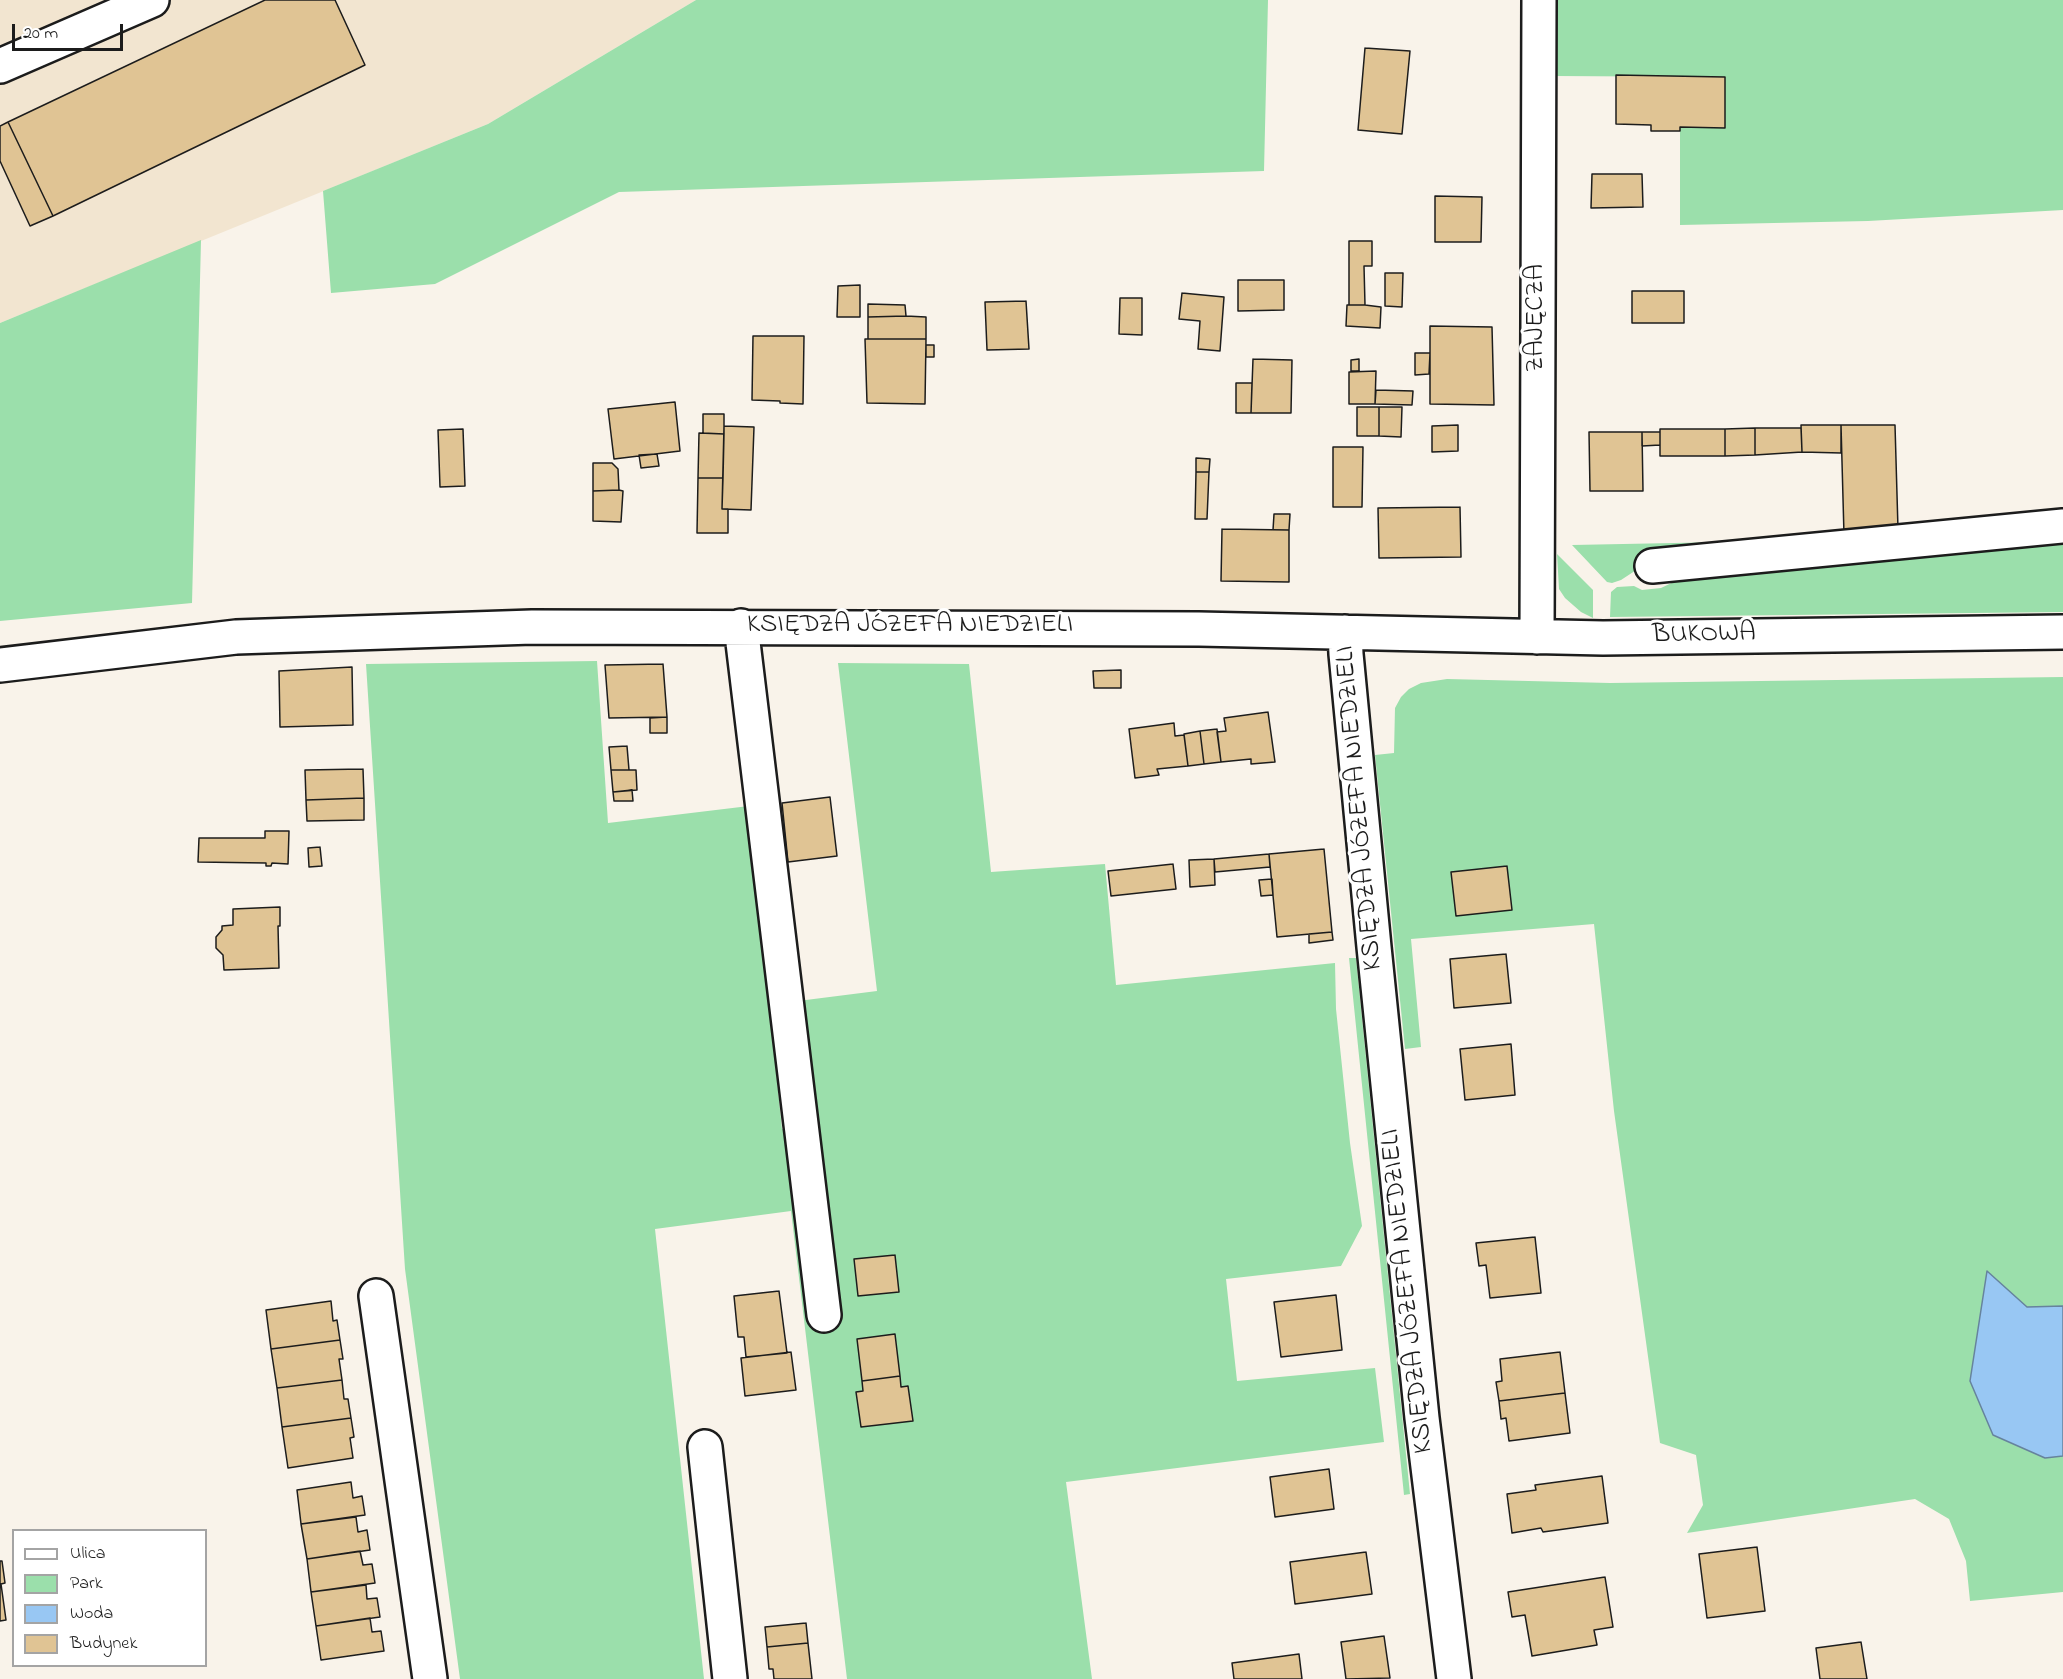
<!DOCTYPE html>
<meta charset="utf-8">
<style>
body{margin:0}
#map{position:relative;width:2063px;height:1679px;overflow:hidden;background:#f9f3ea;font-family:"Indie Flower",sans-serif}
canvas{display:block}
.legend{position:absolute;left:12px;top:1529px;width:195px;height:138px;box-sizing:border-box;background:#fff;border:2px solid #a4a4a4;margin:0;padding:8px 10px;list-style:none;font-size:18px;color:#1c1c1c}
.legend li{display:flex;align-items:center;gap:12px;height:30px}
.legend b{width:30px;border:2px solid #a4a4a4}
.scale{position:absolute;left:12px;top:24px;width:111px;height:27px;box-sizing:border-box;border:3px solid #1c1c1c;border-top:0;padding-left:8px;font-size:18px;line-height:21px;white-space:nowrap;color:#1c1c1c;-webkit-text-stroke:4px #fff;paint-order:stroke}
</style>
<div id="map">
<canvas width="2063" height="1679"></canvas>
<ul class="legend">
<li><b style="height:8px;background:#fff"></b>Ulica</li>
<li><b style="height:16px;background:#9bdfab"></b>Park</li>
<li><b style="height:16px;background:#98c7f3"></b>Woda</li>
<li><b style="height:16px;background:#e0c494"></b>Budynek</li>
</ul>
<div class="scale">20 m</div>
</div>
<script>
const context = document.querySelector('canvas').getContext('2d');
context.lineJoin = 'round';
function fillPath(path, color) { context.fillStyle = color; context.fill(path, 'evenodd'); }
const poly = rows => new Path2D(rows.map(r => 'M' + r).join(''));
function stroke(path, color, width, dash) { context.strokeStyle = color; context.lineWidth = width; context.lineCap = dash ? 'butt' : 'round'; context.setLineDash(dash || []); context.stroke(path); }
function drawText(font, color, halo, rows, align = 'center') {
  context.font = font + ' "Indie Flower",sans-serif'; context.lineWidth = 6; context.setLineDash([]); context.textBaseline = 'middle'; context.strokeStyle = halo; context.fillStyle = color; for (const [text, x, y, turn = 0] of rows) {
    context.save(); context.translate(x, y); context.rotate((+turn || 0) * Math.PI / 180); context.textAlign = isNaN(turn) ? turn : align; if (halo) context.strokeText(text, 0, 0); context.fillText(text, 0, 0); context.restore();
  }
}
const built = poly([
 [0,0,696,0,488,124,0,323]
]);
const green = poly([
 [696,0,1268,0,1264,171,619,192,435,284,331,293,323,191,488,124],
 [1556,0,2063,0,2063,210,1868,221,1680,225,1680,127,1725,128,1725,77,1554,76],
 [201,240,192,603,0,621,0,323],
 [1827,540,1650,561,1621,580,1612,583,1607,582,1572,545],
 [2063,542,2063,612,1610,617,1611,592,1617,587,1634,586,1642,590,1661,588,1680,579,1723,570,1785,570,1865,563],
 [1557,554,1593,590,1593,618,1581,612,1565,598,1559,589],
 [597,661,608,823,749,806,782,1129,812,1126,798,1001,877,991,838,663,969,664,991,872,1105,864,1116,985,1335,963,1336,1009,1350,1143,1362,1226,1341,1266,1226,1279,1237,1381,1375,1368,1384,1442,1066,1482,1092,1679,847,1679,791,1211,655,1229,704,1679,460,1679,405,1269,366,664],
 [2063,677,2063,1592,1970,1601,1966,1561,1949,1519,1915,1499,1687,1533,1703,1505,1696,1455,1660,1443,1614,1111,1594,924,1411,939,1421,1047,1405,1049,1375,755,1394,753,1395,708,1401,697,1409,689,1421,683,1447,679,1610,683],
 [1349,958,1356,958,1410,1494,1404,1495]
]);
const water = poly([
 [1987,1271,2027,1307,2063,1306,2063,1456,2045,1458,1993,1435,1970,1381,1987,1271]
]);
const building = poly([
 [265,0,335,0,365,65,53,216,8,122,265,0],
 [1365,48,1410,51,1402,134,1358,130,1365,48],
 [1616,75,1725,77,1725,128,1680,127,1680,131,1651,131,1651,125,1616,124,1616,75],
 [8,122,53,216,30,226,0,161,0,126,8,122],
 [1592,174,1642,174,1643,207,1591,208,1592,174],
 [1435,196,1482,197,1481,242,1435,242,1435,196],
 [1349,241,1372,241,1372,266,1364,266,1365,305,1349,305,1349,241],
 [1385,273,1403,273,1402,307,1385,306,1385,273],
 [1238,280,1284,280,1284,310,1238,311,1238,280],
 [860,285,860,317,837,317,838,286,860,285],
 [1632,291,1684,291,1684,323,1632,323,1632,291],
 [1182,293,1224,297,1220,351,1198,349,1200,321,1179,319,1182,293],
 [1120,298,1142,298,1142,335,1119,334,1120,298],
 [1026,301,1029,349,987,350,985,302,1026,301],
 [868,304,905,305,906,316,868,317,868,304],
 [1347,305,1365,305,1381,307,1380,328,1346,326,1347,305],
 [906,316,926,317,926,339,868,339,868,317,906,316],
 [1430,326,1492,327,1494,405,1430,404,1430,326],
 [753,336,804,336,803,404,780,403,780,401,752,400,753,336],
 [865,339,926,339,925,404,867,403,865,339],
 [926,345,934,345,934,357,926,357,926,345],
 [1415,353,1430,353,1429,374,1415,375,1415,353],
 [1253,359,1292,360,1291,413,1251,413,1253,359],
 [1359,359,1359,371,1351,371,1351,360,1359,359],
 [1376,371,1375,404,1349,404,1349,372,1376,371],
 [1236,383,1252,383,1251,413,1236,413,1236,383],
 [1376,390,1413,391,1412,405,1375,404,1376,390],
 [675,402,680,451,614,459,608,409,675,402],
 [1357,407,1379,407,1379,436,1357,436,1357,407],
 [1379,407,1402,407,1401,437,1379,436,1379,407],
 [703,414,724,414,724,434,703,433,703,414],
 [1458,425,1458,451,1432,452,1432,426,1458,425],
 [1801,425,1841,425,1841,453,1802,452,1801,425],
 [1841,425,1895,425,1898,529,1844,535,1841,425],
 [724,426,754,427,751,510,722,509,724,426],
 [1755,428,1801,428,1802,452,1755,455,1755,428],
 [1755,428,1755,455,1725,456,1725,429,1755,428],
 [463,429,465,486,440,487,438,430,463,429],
 [1660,429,1725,429,1725,456,1660,456,1660,429],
 [1589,432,1642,432,1643,491,1590,491,1589,432],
 [1642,432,1660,432,1660,445,1642,446,1642,432],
 [699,433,724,434,723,478,698,478,699,433],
 [1333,447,1363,447,1362,507,1333,507,1333,447],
 [657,454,659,466,641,468,639,455,657,454],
 [1196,458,1210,459,1209,472,1196,472,1196,458],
 [593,463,612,463,618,469,619,490,593,491,593,463],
 [1196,472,1209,472,1207,519,1195,519,1196,472],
 [698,478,723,478,722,509,728,509,728,533,697,533,698,478],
 [619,490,623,491,621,522,593,521,593,491,619,490],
 [1460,507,1461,557,1379,558,1378,508,1460,507],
 [1274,514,1290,514,1289,530,1273,530,1274,514],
 [1222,529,1289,530,1289,582,1221,581,1222,529],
 [663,664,667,717,609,718,605,665,663,664],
 [352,667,353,725,280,727,279,671,352,667],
 [1121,670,1121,688,1094,688,1093,671,1121,670],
 [1268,712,1275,762,1251,764,1251,759,1221,762,1217,732,1226,731,1224,718,1268,712],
 [667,717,667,733,650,733,650,718,667,717],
 [1174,723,1175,736,1184,735,1188,766,1157,769,1159,775,1135,778,1129,729,1174,723],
 [1217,729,1221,762,1204,764,1200,731,1217,729],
 [1200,731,1204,764,1188,766,1184,734,1200,731],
 [627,746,629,770,611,770,609,747,627,746],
 [363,769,364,798,306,800,305,770,363,769],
 [611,770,636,770,637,790,613,792,611,770],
 [632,790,633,801,614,801,613,792,632,790],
 [830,797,837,856,788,862,782,803,830,797],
 [364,798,364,820,307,821,306,800,364,798],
 [265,831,289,831,288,864,272,863,271,866,266,866,266,863,198,862,199,838,265,838,265,831],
 [320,847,322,866,309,867,308,848,320,847],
 [1324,849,1332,932,1277,937,1269,854,1324,849],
 [1269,854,1270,867,1215,872,1214,859,1269,854],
 [1214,859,1215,885,1190,887,1189,860,1214,859],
 [1173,864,1176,889,1111,896,1108,871,1173,864],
 [1507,866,1512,910,1456,916,1451,872,1507,866],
 [1272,879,1273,895,1261,896,1259,880,1272,879],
 [280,907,280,926,278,926,279,968,224,970,223,955,216,948,216,937,222,930,222,926,233,925,233,909,280,907],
 [1332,932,1333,940,1309,943,1309,934,1332,932],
 [1506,954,1511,1003,1454,1008,1450,959,1506,954],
 [1511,1044,1515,1095,1465,1100,1460,1049,1511,1044],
 [1535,1237,1541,1293,1490,1298,1486,1265,1479,1266,1476,1243,1535,1237],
 [895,1255,899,1292,858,1296,854,1259,895,1255],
 [779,1291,787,1353,746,1357,744,1337,738,1337,734,1296,779,1291],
 [1336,1295,1342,1350,1281,1357,1274,1302,1336,1295],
 [331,1301,333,1321,337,1320,340,1340,271,1349,266,1310,331,1301],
 [895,1334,900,1376,862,1381,857,1339,895,1334],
 [340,1340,343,1359,339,1359,342,1380,277,1388,271,1349,340,1340],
 [791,1352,796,1390,745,1396,741,1358,791,1352],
 [1560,1352,1565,1393,1499,1401,1496,1382,1502,1381,1500,1359,1560,1352],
 [900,1376,901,1387,908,1386,913,1421,861,1427,856,1392,863,1391,862,1381,900,1376],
 [342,1380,344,1399,348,1399,351,1418,282,1427,277,1388,342,1380],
 [1565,1393,1570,1433,1509,1441,1506,1418,1501,1419,1499,1401,1565,1393],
 [351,1418,354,1437,350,1438,353,1458,288,1468,282,1427,351,1418],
 [1329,1469,1334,1509,1275,1517,1270,1477,1329,1469],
 [1602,1476,1608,1523,1543,1532,1541,1528,1512,1533,1507,1494,1536,1490,1535,1485,1602,1476],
 [351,1482,353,1498,362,1496,365,1515,301,1524,297,1490,351,1482],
 [356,1517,358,1532,367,1530,370,1550,307,1559,301,1524,356,1517],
 [1757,1547,1765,1611,1707,1618,1699,1554,1757,1547],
 [360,1551,363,1565,372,1564,375,1583,311,1592,307,1559,360,1551],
 [1366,1552,1372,1594,1295,1604,1290,1562,1366,1552],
 [0,1561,2,1561,5,1583,1,1584,6,1620,0,1621,0,1561],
 [1605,1577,1613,1627,1594,1630,1597,1645,1532,1656,1525,1615,1512,1617,1508,1592,1605,1577],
 [366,1585,367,1599,377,1598,380,1617,316,1626,311,1592,366,1585],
 [370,1618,372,1632,381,1631,384,1651,321,1660,316,1626,370,1618],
 [806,1623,808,1643,767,1647,765,1627,806,1623],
 [1384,1636,1390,1678,1346,1679,1341,1642,1384,1636],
 [1861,1642,1867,1679,1820,1679,1816,1648,1861,1642],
 [808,1643,812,1679,774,1679,773,1669,769,1669,767,1647,808,1643],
 [1299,1654,1302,1679,1234,1679,1232,1663,1299,1654]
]);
const minor = poly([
 [0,66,152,0],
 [1652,566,2063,526],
 [741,626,824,1315],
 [1345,632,1346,654,1374,947,1422,1418,1454,1679],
 [1537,637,1539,0],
 [0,665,236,637,532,627,1199,629,1603,638,2063,632],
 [376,1296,430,1679],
 [705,1447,730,1679]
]);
const streetNames = [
 ["ZAJĘCZA",1538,318,-90],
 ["KSIĘDZA JÓZEFA NIEDZIELI",910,627],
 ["BUKOWA",1704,636,-1],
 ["KSIĘDZA JÓZEFA NIEDZIELI",1361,808,-95],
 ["KSIĘDZA JÓZEFA NIEDZIELI",1409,1291,-96]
];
fillPath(built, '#f2e5d0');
fillPath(green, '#9bdfab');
fillPath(water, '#98c7f3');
stroke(water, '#66839d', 1.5);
fillPath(building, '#e0c494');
stroke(building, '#1c1c1c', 1.5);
stroke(minor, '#1c1c1c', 38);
stroke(minor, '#fff', 33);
drawText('27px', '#1c1c1c', '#fff', streetNames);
</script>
